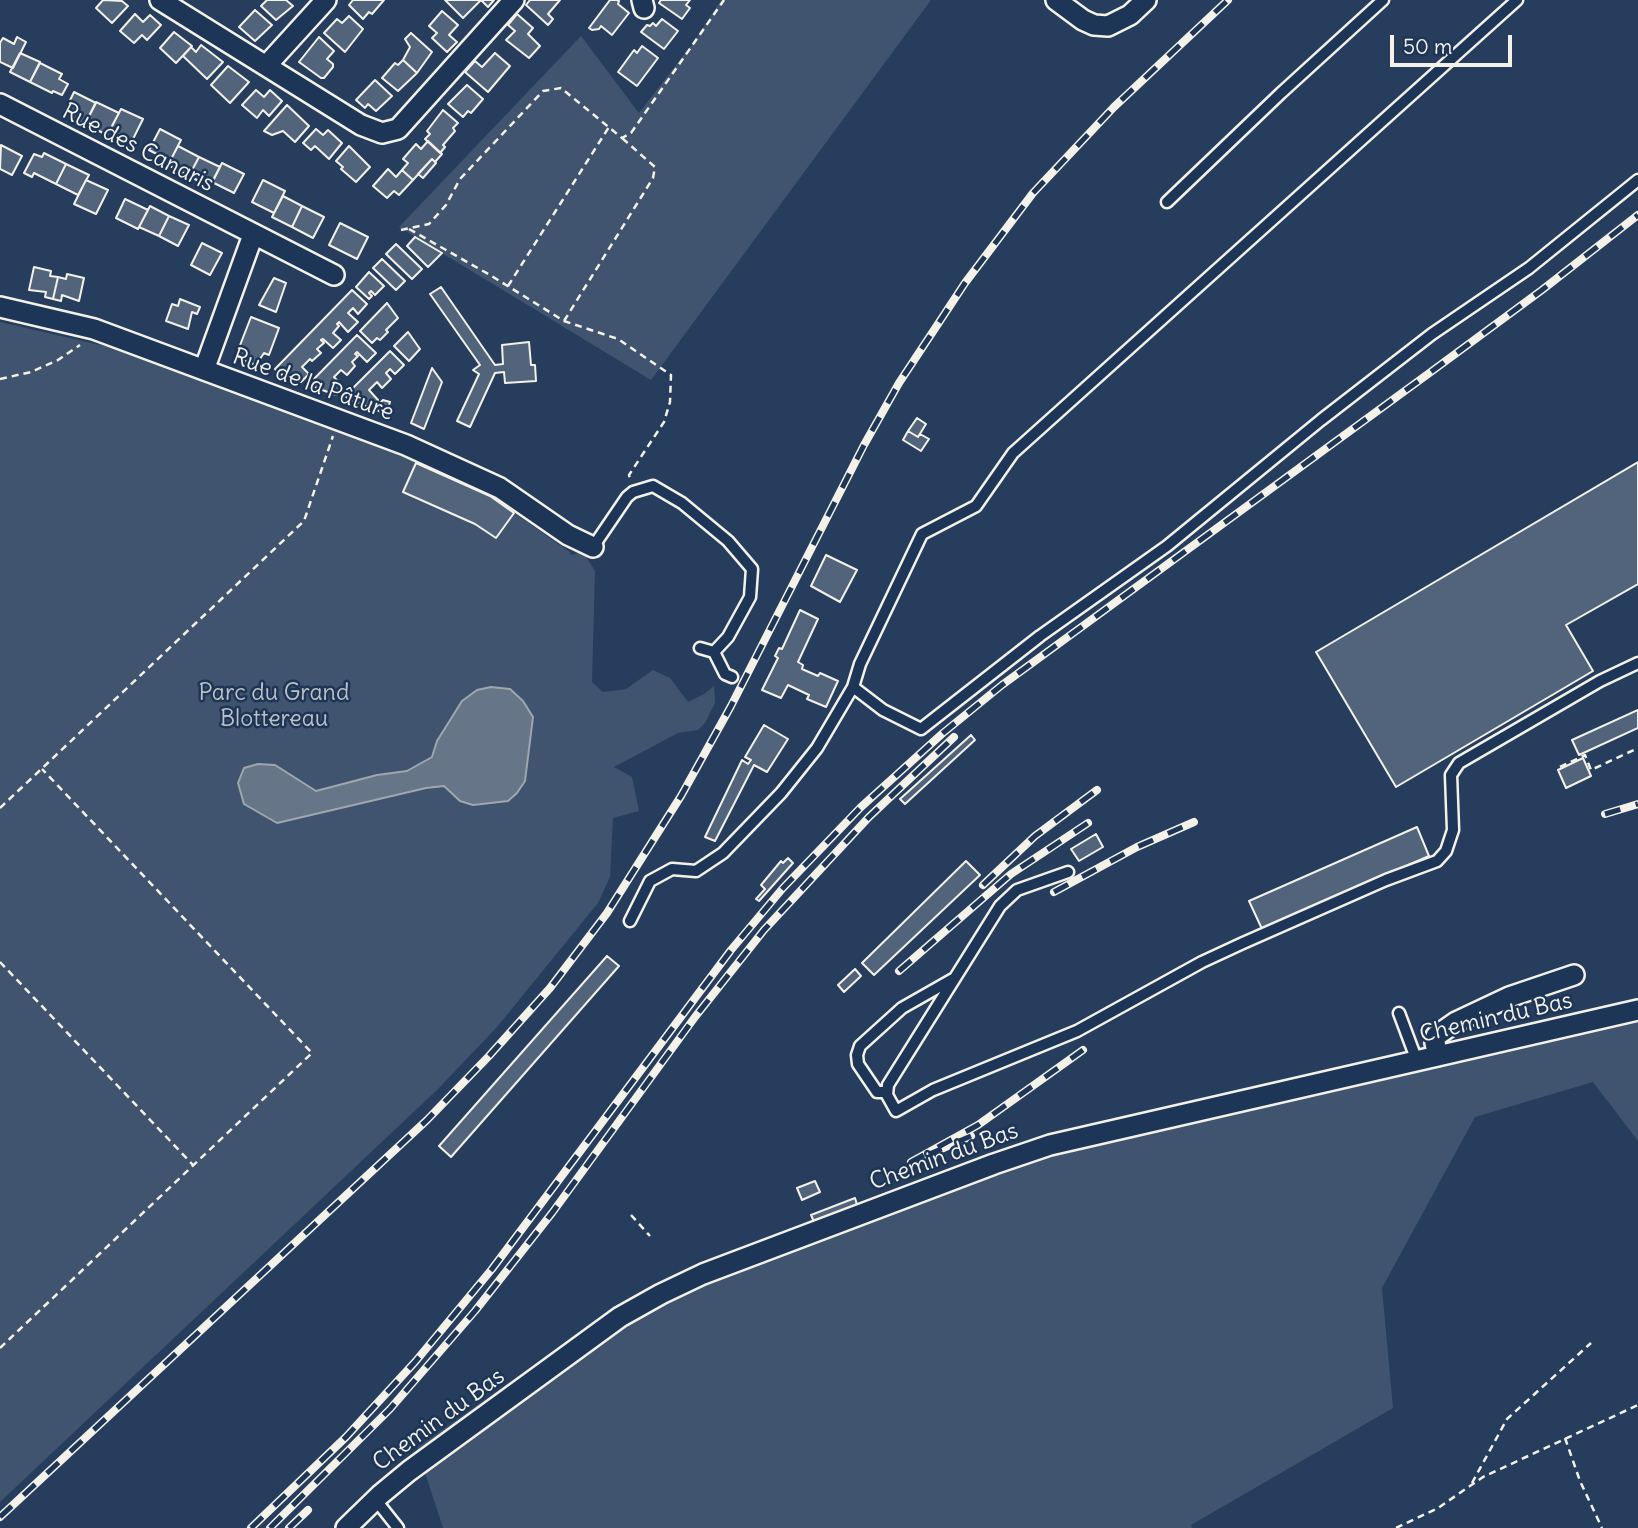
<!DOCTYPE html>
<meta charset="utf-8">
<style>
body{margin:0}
#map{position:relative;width:1638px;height:1528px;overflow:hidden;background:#263d5d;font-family:Delius,sans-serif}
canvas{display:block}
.scale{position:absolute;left:1390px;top:35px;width:122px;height:32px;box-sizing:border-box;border:4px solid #f4f1e8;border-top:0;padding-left:9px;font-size:21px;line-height:24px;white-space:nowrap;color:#f4f1e8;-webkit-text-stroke:5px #1d3557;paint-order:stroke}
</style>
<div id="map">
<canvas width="1638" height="1528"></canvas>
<div class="scale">50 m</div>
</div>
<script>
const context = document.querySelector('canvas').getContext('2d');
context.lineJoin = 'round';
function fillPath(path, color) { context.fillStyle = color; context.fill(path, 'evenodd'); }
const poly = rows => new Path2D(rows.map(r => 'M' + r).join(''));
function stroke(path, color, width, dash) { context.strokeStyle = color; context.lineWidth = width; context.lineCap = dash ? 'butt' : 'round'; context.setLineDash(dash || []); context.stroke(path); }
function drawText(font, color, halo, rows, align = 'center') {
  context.font = font + ' Delius,sans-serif'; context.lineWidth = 5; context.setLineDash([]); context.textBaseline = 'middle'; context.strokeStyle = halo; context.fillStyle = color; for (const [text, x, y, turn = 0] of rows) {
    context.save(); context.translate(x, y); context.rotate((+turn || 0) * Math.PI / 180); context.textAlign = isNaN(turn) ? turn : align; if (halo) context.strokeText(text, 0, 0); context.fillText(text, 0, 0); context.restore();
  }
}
const green = poly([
 [721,0,931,0,651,380,399,227,581,36,639,113,693,43],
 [0,322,113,348,384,448,490,496,570,552,571,555,583,552,595,571,592,682,603,692,626,689,653,670,670,678,688,702,704,694,714,686,715,703,705,723,698,730,678,733,614,767,632,777,639,811,613,818,610,877,598,903,497,1027,438,1089,0,1502],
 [1638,1001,1638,1141,1593,1082,1475,1117,1382,1288,1393,1408,1191,1525,1192,1528,443,1528,417,1448,606,1314,644,1291,678,1275,711,1260,784,1237,979,1160,1493,1034]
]);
const water = poly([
 [491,687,510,689,523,701,533,717,525,781,517,793,508,801,473,805,460,801,444,786,426,788,277,823,244,804,238,783,244,768,258,764,275,765,316,791,377,775,407,771,432,757,437,741,462,701,477,690,491,687]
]);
const building = poly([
 [103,0,122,1,128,6,112,23,96,8,103,0],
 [267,0,286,0,293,6,276,20,261,6,267,0],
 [353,0,384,0,372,14,369,12,363,19,349,5,353,0],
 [445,0,494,0,488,7,481,0,463,18,445,0],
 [530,0,560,0,548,14,553,19,548,25,526,5,530,0],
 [610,0,617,0,619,1,618,4,629,13,612,35,601,26,599,29,592,30,589,28,610,0],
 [661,0,690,0,686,5,690,8,682,19,659,3,661,0],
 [255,10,272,25,255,41,239,27,255,10],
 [442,11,458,25,449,35,457,42,447,52,432,38,437,33,429,26,442,11],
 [135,14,143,22,150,15,161,25,147,40,142,35,134,43,120,31,135,14],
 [517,14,533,28,528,34,540,46,529,58,506,40,515,31,508,25,517,14],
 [349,16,363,29,345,52,324,33,337,19,342,23,349,16],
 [662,19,678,31,664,49,641,32,647,25,650,26,653,23,656,26,662,19],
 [174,32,192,46,176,63,160,48,174,32],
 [411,33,432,52,417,73,403,60,410,47,405,39,411,33],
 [17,37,26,42,13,68,0,62,0,43,3,38,14,44,17,37],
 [319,37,334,51,327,59,333,64,333,67,324,78,321,78,299,62,319,37],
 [201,45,223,62,207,79,183,56,191,47,196,52,201,45],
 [642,46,658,58,637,86,618,72,634,50,637,53,642,46],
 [20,53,40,62,30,82,10,72,20,53],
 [495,53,510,66,488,92,465,72,475,61,482,67,495,53],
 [403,60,417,73,398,91,382,78,395,63,398,65,403,60],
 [40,63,62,74,59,79,68,84,62,95,53,91,52,93,30,82,40,63],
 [228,66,249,82,230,103,211,85,228,66],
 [375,80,392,96,376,111,368,104,365,108,356,100,375,80],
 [467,85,483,99,471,113,468,111,463,117,448,104,467,85],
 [256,90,264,97,270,90,282,101,269,116,263,110,257,118,242,105,256,90],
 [74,92,96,103,85,124,64,113,74,92],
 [96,102,119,113,107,135,85,124,96,102],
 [287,105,309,126,295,142,283,131,272,135,264,131,287,105],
 [121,109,143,119,132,141,110,130,121,109],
 [443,110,458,123,453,128,455,131,443,145,445,147,440,153,425,139,430,134,427,131,443,110],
 [160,129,181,140,170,161,149,150,160,129],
 [316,129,323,135,328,130,342,143,329,159,315,146,311,150,303,143,316,129],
 [428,141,442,154,435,162,432,159,413,180,402,170,408,163,403,159,416,144,421,149,428,141],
 [1,145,22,156,12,175,0,169,1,145],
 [178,146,199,157,189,176,168,165,178,146],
 [349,146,370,167,356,182,341,169,343,167,336,161,349,146],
 [44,153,66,164,56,184,34,173,32,177,24,173,34,154,42,157,44,153],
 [199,157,220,167,210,187,189,176,199,157],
 [432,159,436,163,423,178,418,174,432,159],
 [222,163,244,174,234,193,212,182,222,163],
 [66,164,89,175,78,195,56,184,66,164],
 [388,169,396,177,402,170,413,180,399,195,394,191,387,198,373,186,388,169],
 [86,180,108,190,96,214,74,204,86,180],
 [263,180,285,191,274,213,252,202,263,180],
 [283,196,302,206,292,227,272,217,283,196],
 [125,199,148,210,138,229,116,218,125,199],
 [150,206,169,216,159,236,139,227,150,206],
 [302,206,324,217,313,238,292,227,302,206],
 [169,216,189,225,178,246,159,236,169,216],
 [340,223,368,237,357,259,329,245,340,223],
 [415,237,442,253,428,267,407,246,415,237],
 [202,243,222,253,210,275,191,265,202,243],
 [396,244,422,269,412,279,386,254,396,244],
 [382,259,405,281,396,290,373,268,382,259],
 [34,267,51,271,50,276,58,277,53,299,45,297,46,292,29,290,34,267],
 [369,272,384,286,375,295,371,291,369,293,372,296,369,299,356,287,369,272],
 [67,274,84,278,79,301,62,295,61,301,53,299,58,277,66,279,67,274],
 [274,278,286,283,276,312,259,305,274,278],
 [441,287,495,365,503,364,502,345,529,342,531,365,535,365,536,381,505,383,504,372,495,373,470,427,457,421,479,374,473,370,480,365,430,294,441,287],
 [352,290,367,304,358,314,353,308,348,313,358,322,348,332,339,322,337,324,339,326,333,333,341,340,333,348,323,339,321,340,324,343,317,349,321,353,312,361,310,359,302,367,309,374,301,382,280,374,275,369,352,290],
 [180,299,200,307,197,314,192,312,188,329,166,321,172,304,178,306,180,299],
 [387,303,398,318,386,330,388,332,380,340,377,338,372,343,360,331,387,303],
 [251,317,279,328,269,355,264,353,256,365,240,359,237,353,251,317],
 [408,332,420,349,409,361,394,346,408,332],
 [357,335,376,353,367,362,357,352,355,354,358,356,352,362,355,366,347,375,341,370,334,377,343,387,336,395,314,387,310,383,357,335],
 [390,351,404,365,395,374,390,369,386,373,391,379,382,388,377,382,369,390,378,400,371,408,350,400,345,396,390,351],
 [432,368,442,382,424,429,411,423,432,368],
 [383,400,390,402,386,414,374,409,383,400],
 [917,418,926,424,918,437,908,431,917,418],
 [908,431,918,437,920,434,929,439,921,451,903,440,908,431],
 [1638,462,1638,584,1566,625,1593,671,1396,787,1316,652,1638,462],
 [416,463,490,496,514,513,496,538,475,524,403,492,416,463],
 [826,555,857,570,840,602,811,586,826,555],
 [800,610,818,619,798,662,803,665,802,669,818,676,820,673,838,681,826,707,807,699,809,695,788,685,781,698,762,690,778,658,775,656,779,648,782,649,800,610],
 [1638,710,1638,728,1579,755,1572,740,1638,710],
 [764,725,788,739,767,772,754,765,715,841,705,837,742,760,748,764,751,760,745,757,764,725],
 [971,735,975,740,905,804,900,799,971,735],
 [1583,758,1591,776,1566,788,1558,770,1583,758],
 [1417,827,1429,856,1262,929,1249,901,1417,827],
 [1096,834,1103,847,1079,861,1071,849,1096,834],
 [788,858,793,863,759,901,756,899,765,889,761,885,781,861,783,863,788,858],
 [966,861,980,875,874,975,862,963,966,861],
 [607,956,619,966,451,1157,439,1146,607,956],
 [855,969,861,976,844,992,838,985,855,969],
 [815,1181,820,1192,802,1200,797,1188,815,1181],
 [855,1198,858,1208,815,1224,811,1215,855,1198]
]);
const path = poly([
 [409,229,490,275,564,321,618,339,671,375,670,402,664,422,629,475,630,479],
 [401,230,429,224,446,205,460,179,543,91,561,88,622,138,631,133,724,0],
 [508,286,609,127],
 [564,321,653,178,655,167,622,138],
 [0,379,31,372,58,360,80,345],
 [1560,767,1585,755,1591,770,1638,748],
 [0,808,304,521,333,436],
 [0,962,193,1165],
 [631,1215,650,1236],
 [0,1348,312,1053,42,769],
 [1565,1438,1580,1481,1602,1528],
 [1472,1483,1507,1419,1591,1343],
 [1396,1528,1438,1508,1483,1477,1638,1405]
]);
const service = poly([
 [1517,0,1013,453,976,506,922,534,860,664,853,687,883,710,921,729,1040,636,1167,546,1321,420,1432,334,1529,268,1638,180],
 [1167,202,1281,93,1383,0],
 [593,547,627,497,633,492,653,486,682,503,728,541,752,569,750,597,728,637,714,652,700,648],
 [714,652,725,674,732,677],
 [1068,872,1017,890,1000,906,888,1085,887,1095,896,1111,933,1090,1077,1031,1202,962,1243,943,1386,880,1437,861,1446,851,1453,830,1451,775,1459,763,1600,681,1638,663],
 [630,921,650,881,672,869,696,871,723,853,781,793,817,748,853,687],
 [1399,1013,1417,1061],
 [887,1092,877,1092,858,1064,857,1055,860,1046,902,1008,953,979],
 [375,1499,398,1528]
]);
const minor = poly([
 [160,0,361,125,382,133,398,129,514,0],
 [642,0,644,8],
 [1056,0,1083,20,1094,25,1108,26,1130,15,1146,0],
 [266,66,326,0],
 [0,104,334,275],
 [0,307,94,329,406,445,500,488,568,535,593,547],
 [204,370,253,235],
 [1438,1056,1435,1043,1436,1036,1456,1022,1509,997,1574,975],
 [346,1528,380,1495,409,1471,620,1317,661,1294,703,1274,994,1164,1050,1145,1638,1010]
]);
const rail = poly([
 [1605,814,1638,804],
 [983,885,1035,836,1097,790],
 [1054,892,1137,847,1194,822],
 [899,971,1011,874,1088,823],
 [971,1136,911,1162,978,1125,1083,1050],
 [0,1517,427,1120,489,1056,550,988,607,913,681,796,731,706,864,445,899,383,965,283,1033,193,1114,107,1228,0],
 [251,1528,346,1437,415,1362,492,1269,731,950,783,888,861,807,943,733,1002,685,1428,374,1542,290,1638,215],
 [270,1528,390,1409,475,1311,552,1213,695,1017,764,930,869,817,954,737],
 [289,1528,308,1510]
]);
const streetNames = [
 ["Rue des Canaris",138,148,27],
 ["Rue de la Pâture",313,385,20],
 ["Chemin du Bas",1496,1018,-13],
 ["Chemin du Bas",944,1157,-20],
 ["Chemin du Bas",439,1420,-36]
];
const parkNames = [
 ["Parc du Grand",274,693],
 ["Blottereau",274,719]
];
fillPath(green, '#40546f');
fillPath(water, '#677588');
stroke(water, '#9fa7ae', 2);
fillPath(building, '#52647b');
stroke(building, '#f4f1e8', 2);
stroke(service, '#f4f1e8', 15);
stroke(minor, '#f4f1e8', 24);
stroke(path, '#f4f1e8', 2.5, [7, 5]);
stroke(service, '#1d3557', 10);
stroke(minor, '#1d3557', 19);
stroke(rail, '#f4f1e8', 8);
stroke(rail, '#1d3557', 5, [16]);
drawText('23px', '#f4f1e8', '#1d3557', streetNames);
drawText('23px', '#bec2c4', '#1d3557', parkNames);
</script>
